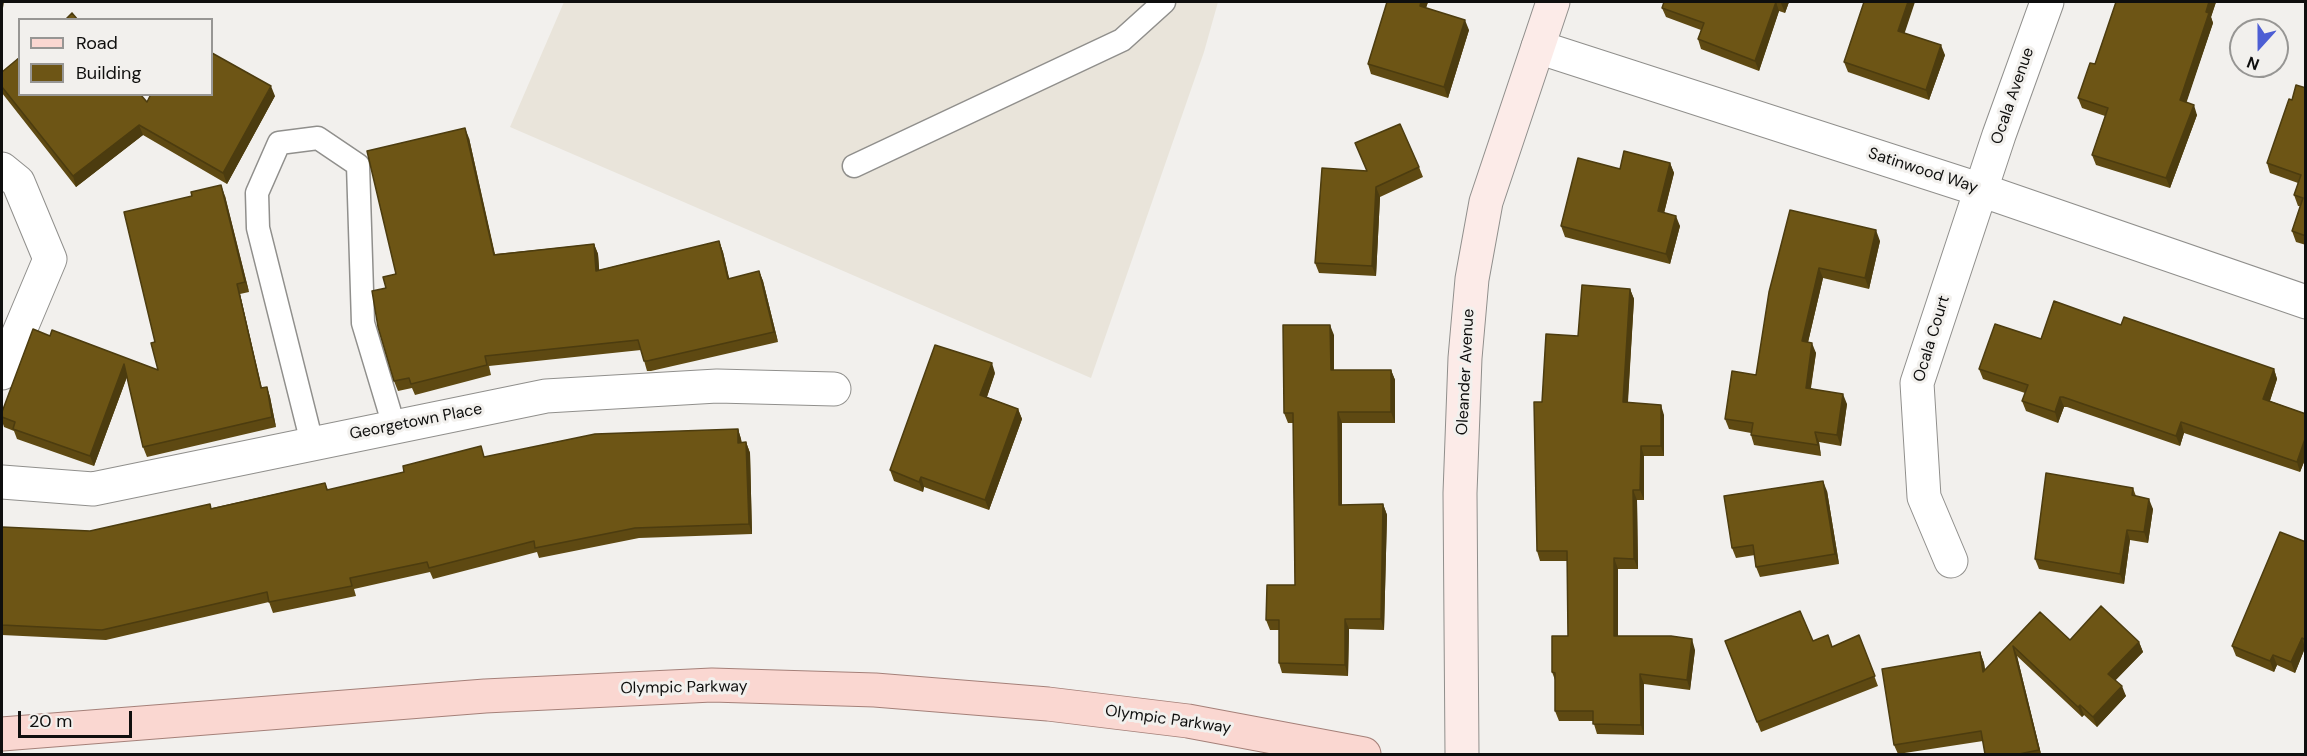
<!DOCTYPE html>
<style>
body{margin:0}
#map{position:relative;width:2307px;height:756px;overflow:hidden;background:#f2f0ed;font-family:"DM Sans",sans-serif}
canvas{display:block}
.frame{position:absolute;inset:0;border:3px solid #0f0f0e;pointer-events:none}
.legend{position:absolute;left:18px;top:18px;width:195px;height:78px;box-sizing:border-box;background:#f2f0ed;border:2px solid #979694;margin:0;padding:8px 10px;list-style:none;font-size:18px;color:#0f0f0e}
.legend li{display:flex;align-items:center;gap:12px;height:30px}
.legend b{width:30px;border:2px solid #979694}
.north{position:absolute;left:2229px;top:18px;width:60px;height:60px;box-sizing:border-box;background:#f2f0ed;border:2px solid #979694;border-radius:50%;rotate:201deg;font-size:16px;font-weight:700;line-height:24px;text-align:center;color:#0f0f0e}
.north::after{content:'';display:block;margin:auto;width:21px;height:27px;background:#4d5ed4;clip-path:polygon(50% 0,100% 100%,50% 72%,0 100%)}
.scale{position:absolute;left:18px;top:711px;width:114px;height:27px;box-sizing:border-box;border:3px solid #0f0f0e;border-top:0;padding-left:8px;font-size:18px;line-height:21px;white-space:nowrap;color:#0f0f0e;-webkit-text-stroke:4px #f2f0ed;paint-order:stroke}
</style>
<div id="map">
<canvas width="2307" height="756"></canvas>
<div class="frame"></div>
<ul class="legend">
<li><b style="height:8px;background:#fad7d1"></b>Road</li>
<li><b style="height:16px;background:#6d5515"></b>Building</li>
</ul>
<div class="north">N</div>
<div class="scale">20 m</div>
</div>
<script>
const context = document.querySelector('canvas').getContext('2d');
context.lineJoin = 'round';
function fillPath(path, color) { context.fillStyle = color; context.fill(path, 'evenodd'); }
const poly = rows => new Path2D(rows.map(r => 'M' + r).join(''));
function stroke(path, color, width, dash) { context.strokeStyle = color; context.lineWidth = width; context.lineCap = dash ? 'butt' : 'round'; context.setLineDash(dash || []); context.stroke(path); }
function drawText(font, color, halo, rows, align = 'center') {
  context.font = font + ' "DM Sans",sans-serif'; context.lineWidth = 6; context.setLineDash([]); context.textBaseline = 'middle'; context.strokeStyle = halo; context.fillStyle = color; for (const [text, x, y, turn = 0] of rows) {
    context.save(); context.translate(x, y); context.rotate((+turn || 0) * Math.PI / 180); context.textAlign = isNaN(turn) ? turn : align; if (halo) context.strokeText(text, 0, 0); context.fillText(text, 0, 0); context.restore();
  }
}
const built = poly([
 [564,2,1218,2,1204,52,1091,378,510,127]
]);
const lane = poly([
 [854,166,1122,40,1164,2],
 [312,443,258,228,257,193,279,143,318,138,358,165,363,323,394,426]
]);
const street = poly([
 [1538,47,1981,190,2306,302],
 [2,169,18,182,50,259,2,373],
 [2,482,93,489,546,396,717,386,834,389],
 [1951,561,1924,497,1917,383,1999,135,2047,2]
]);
const secondary = poly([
 [1462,754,1460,493,1465,358,1472,279,1486,202,1553,2]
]);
const primary = poly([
 [2,734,485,696,712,685,875,690,1048,704,1188,721,1364,754]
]);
const wall = poly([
 [1387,2,1428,2,1426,8,1469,30,1448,98,1371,74,1368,64],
 [1664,2,1789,2,1785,13,1779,11,1759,71,1701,49,1698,39,1701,30,1666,17,1662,8],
 [2116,2,2216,2,2211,17,2213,23,2186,102,2197,115,2170,188,2096,165,2092,155,2105,116,2082,108,2078,98,2095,64],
 [1905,33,1945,55,1929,100,1848,72,1844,62],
 [2,72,147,102,275,96,227,184,143,135,76,187,2,93],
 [2306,88,2306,245,2296,242,2292,231,2300,206,2298,206,2294,195,2298,183,2270,173,2267,163,2292,100],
 [469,138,495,254,594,244,598,254,599,270,719,241,723,252,729,279,759,271,763,281,778,342,651,371,647,371,641,350,489,366,491,375,415,395,412,388,398,391,394,381,386,288,396,274],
 [1670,163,1674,173,1664,213,1680,226,1670,264,1565,237,1561,226,1620,169],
 [1419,167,1423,177,1380,197,1376,276,1319,273,1315,263,1366,171],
 [225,196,249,292,240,294,262,388,267,387,270,397,276,427,147,457,143,447,127,377,94,466,17,439,14,431,4,427,2,421,2,412,50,336,158,370,155,342],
 [1790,210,1880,241,1869,289,1823,278,1808,342,1816,353,1811,388,1847,404,1841,446,1819,442,1821,456,1754,445,1751,435,1751,433,1729,429,1725,419,1756,375],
 [1630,289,1634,299,1628,402,1664,415,1664,456,1644,456,1644,500,1637,500,1638,569,1618,569,1618,636,1695,650,1690,690,1644,684,1644,735,1597,734,1593,721,1559,721,1555,711,1555,680,1552,672,1568,636,1567,561,1540,561,1537,551,1542,402,1578,336],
 [2121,325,2274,369,2277,379,2270,401,2306,414,2306,457,2300,472,2184,433,2180,446,2067,407,2064,407,2058,423,2026,411,2022,401,2025,393,1983,379,1979,369,2041,339],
 [1334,335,1334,370,1391,370,1395,380,1395,423,1342,423,1342,505,1383,504,1387,515,1384,630,1349,629,1348,676,1282,673,1279,663,1279,630,1270,630,1266,620,1295,585,1293,423,1288,423,1284,413],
 [995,373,987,397,1018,409,1022,419,989,510,924,487,923,492,894,481,890,470],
 [738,429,741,439,742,443,746,442,750,453,752,534,639,538,539,558,537,552,433,579,430,572,354,589,356,596,273,613,269,602,106,640,2,635,2,527,90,531,212,508,325,483,328,490,485,457],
 [2133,488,2136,496,2153,509,2148,543,2130,540,2124,584,2039,569,2035,559],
 [1827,491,1839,564,1760,577,1756,567,1755,555,1736,558,1732,548],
 [2306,542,2305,648,2295,673,2277,665,2274,672,2236,656,2232,646],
 [2040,612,2070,640,2139,642,2143,652,2115,680,2126,696,2097,727,2084,715,2082,717,2017,656,2041,754,1985,754,1983,741,1898,754,1894,745,1980,652,1984,663,1985,670],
 [1859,635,1878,686,1761,732,1725,641,1813,641,1832,647]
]);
const shadedWall = poly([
 [2,2,4,2,2,14],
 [1421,2,1428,2,1423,16,1420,6],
 [1776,2,1779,11,1759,71,1755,61],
 [1782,2,1789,2,1785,13,1781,3],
 [1908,2,1915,2,1902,41,1898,31],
 [2209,2,2216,2,2211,17,2213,23,2184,110,2180,100],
 [1465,20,1469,30,1448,98,1444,87],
 [1941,45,1945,55,1929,100,1926,90],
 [271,86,275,96,227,184,223,173],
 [2194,105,2197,115,2170,188,2166,178],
 [139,125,143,135,76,187,73,176],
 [465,128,469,138,497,265,494,255],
 [1670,163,1674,173,1662,221,1658,211],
 [221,185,225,196,249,292,245,282],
 [1376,187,1380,197,1376,276,1372,266],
 [1676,216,1680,226,1670,264,1666,254],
 [1876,230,1880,241,1869,289,1865,278],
 [719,241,723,252,732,290,728,279],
 [594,244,598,254,600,281,596,271],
 [1819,268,1823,278,1806,351,1802,341],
 [759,271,763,281,778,342,774,332],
 [237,284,240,294,264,399,261,388],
 [1630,289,1634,299,1627,412,1623,402],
 [1330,325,1334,335,1334,380,1331,370],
 [1812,343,1816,353,1809,398,1806,388],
 [992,363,995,373,984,405,980,395],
 [124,364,128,374,94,466,90,456],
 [2274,369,2277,379,2267,409,2263,399],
 [1391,370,1395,380,1395,423,1391,412],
 [267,387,270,397,276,427,272,417],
 [1843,394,1847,404,1841,446,1837,435],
 [2060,397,2064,407,2058,423,2055,412],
 [1661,405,1664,415,1664,456,1661,446],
 [1018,409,1022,419,989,510,985,500],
 [1338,412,1342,423,1342,516,1339,505],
 [2181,422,2184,433,2180,446,2176,436],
 [738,429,741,439,742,453,738,443],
 [1815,432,1819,442,1821,456,1818,445],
 [2306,436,2306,457,2300,472,2297,462],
 [746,442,750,453,752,534,749,524],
 [1641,446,1644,456,1644,500,1640,490],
 [921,477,924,487,923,492,919,482],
 [1823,481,1827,491,1839,564,1835,554],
 [1633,490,1637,500,1638,569,1634,559],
 [2149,499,2153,509,2148,543,2144,532],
 [1383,504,1387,515,1384,630,1381,619],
 [2127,530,2130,540,2124,584,2120,574],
 [1614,558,1618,569,1618,646,1614,636],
 [1345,619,1349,629,1348,676,1345,665],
 [2302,638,2305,648,2295,673,2291,662],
 [1692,639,1695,650,1690,690,1687,680],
 [2139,642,2143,652,2112,684,2108,674],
 [2013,646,2017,656,2041,754,2039,750],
 [1980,652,1984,663,1987,682,1983,672],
 [2273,655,2277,665,2274,672,2270,661],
 [1640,674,1644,684,1644,735,1641,725],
 [2122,686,2126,696,2097,727,2093,717],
 [2080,705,2084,715,2082,717,2078,707]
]);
const building = poly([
 [1387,2,1421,2,1420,6,1465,20,1444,87,1368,64,1387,2],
 [1664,2,1776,2,1755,61,1698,39,1704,23,1662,8,1664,2],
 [1864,2,1908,2,1898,31,1941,45,1926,90,1844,62,1864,2],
 [2116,2,2209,2,2206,12,2209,13,2180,100,2194,105,2166,178,2092,155,2108,108,2078,98,2090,63,2095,64,2116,2],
 [72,13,78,20,65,20,72,13],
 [212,53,271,86,223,173,139,125,73,176,2,87,2,72,20,57,20,94,140,94,147,102,151,94,212,94,212,53],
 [2296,85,2306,88,2306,236,2292,231,2303,198,2294,195,2301,175,2267,163,2289,99,2292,100,2296,85],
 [1400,124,1419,167,1376,187,1372,266,1315,263,1322,168,1367,171,1355,143,1400,124],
 [465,128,494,255,594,244,596,271,719,241,728,279,759,271,774,332,647,361,644,361,638,340,485,356,487,365,411,384,409,378,394,381,378,327,372,291,386,288,383,277,396,274,367,151,465,128],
 [1624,151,1670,163,1658,211,1676,216,1666,254,1561,226,1578,158,1620,169,1624,151],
 [221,185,245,282,237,284,261,388,267,387,272,417,143,447,124,364,90,456,13,429,15,422,2,417,2,412,33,329,50,336,52,330,158,370,151,343,155,342,124,212,192,196,191,192,221,185],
 [1790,210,1876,230,1865,278,1819,268,1802,341,1812,343,1806,388,1843,394,1837,435,1815,432,1818,445,1751,435,1753,423,1725,419,1732,371,1756,375,1769,292,1790,210],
 [1582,285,1630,289,1623,402,1661,405,1661,446,1641,446,1640,490,1633,490,1634,559,1614,558,1614,636,1671,636,1692,639,1687,680,1640,674,1641,725,1593,724,1593,711,1555,711,1555,673,1552,672,1552,636,1568,636,1567,551,1537,551,1534,402,1542,402,1546,334,1578,336,1582,285],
 [2054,301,2121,325,2124,317,2274,369,2263,399,2306,414,2306,436,2297,462,2181,422,2176,436,2063,397,2060,397,2055,412,2022,401,2028,385,1979,369,1995,324,2041,339,2054,301],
 [1283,325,1330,325,1331,370,1391,370,1391,412,1338,412,1339,505,1383,504,1381,619,1345,619,1345,665,1279,663,1279,620,1266,620,1267,585,1295,585,1293,413,1284,413,1283,325],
 [935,345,992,363,980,395,1018,409,985,500,921,477,919,482,890,470,935,345],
 [738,429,738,443,746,442,749,524,635,528,535,548,534,541,429,568,427,562,350,578,352,586,269,602,267,592,102,630,2,625,2,527,90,531,210,504,211,509,325,483,327,490,404,472,403,466,481,446,484,457,595,434,738,429],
 [2046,473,2133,488,2132,495,2149,499,2144,532,2127,530,2120,574,2035,559,2046,473],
 [1823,481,1835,554,1756,567,1753,545,1732,548,1724,496,1823,481],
 [2280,532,2306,542,2306,640,2302,638,2291,662,2273,655,2270,661,2232,646,2280,532],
 [2101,606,2139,642,2108,674,2122,686,2093,717,2080,705,2078,707,2013,646,2039,750,2019,754,1985,754,1981,731,1894,745,1882,669,1980,652,1983,672,2040,612,2070,640,2101,606],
 [1800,611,1813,641,1828,635,1832,647,1859,635,1875,676,1757,722,1725,641,1800,611]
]);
const streetNames = [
 ["Ocala Avenue",2013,96,-71],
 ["Satinwood Way",1923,171,18],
 ["Ocala Court",1932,339,-73],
 ["Oleander Avenue",1466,372,-87],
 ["Georgetown Place",416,422,-11],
 ["Olympic Parkway",684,688,-1],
 ["Olympic Parkway",1168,720,8]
];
fillPath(built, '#e9e4da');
stroke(lane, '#908f8c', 25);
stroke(street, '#908f8c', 35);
stroke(secondary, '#908f8c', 35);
stroke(primary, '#a58079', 35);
stroke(lane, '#fff', 22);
stroke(street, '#fff', 33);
stroke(secondary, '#fcebe8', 33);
stroke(primary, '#fad7d1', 33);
fillPath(wall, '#5e4912');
fillPath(shadedWall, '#4c3c0f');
fillPath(building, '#6d5515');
stroke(building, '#4c3c0f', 1.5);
drawText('16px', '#0f0f0e', '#f2f0ed', streetNames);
</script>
